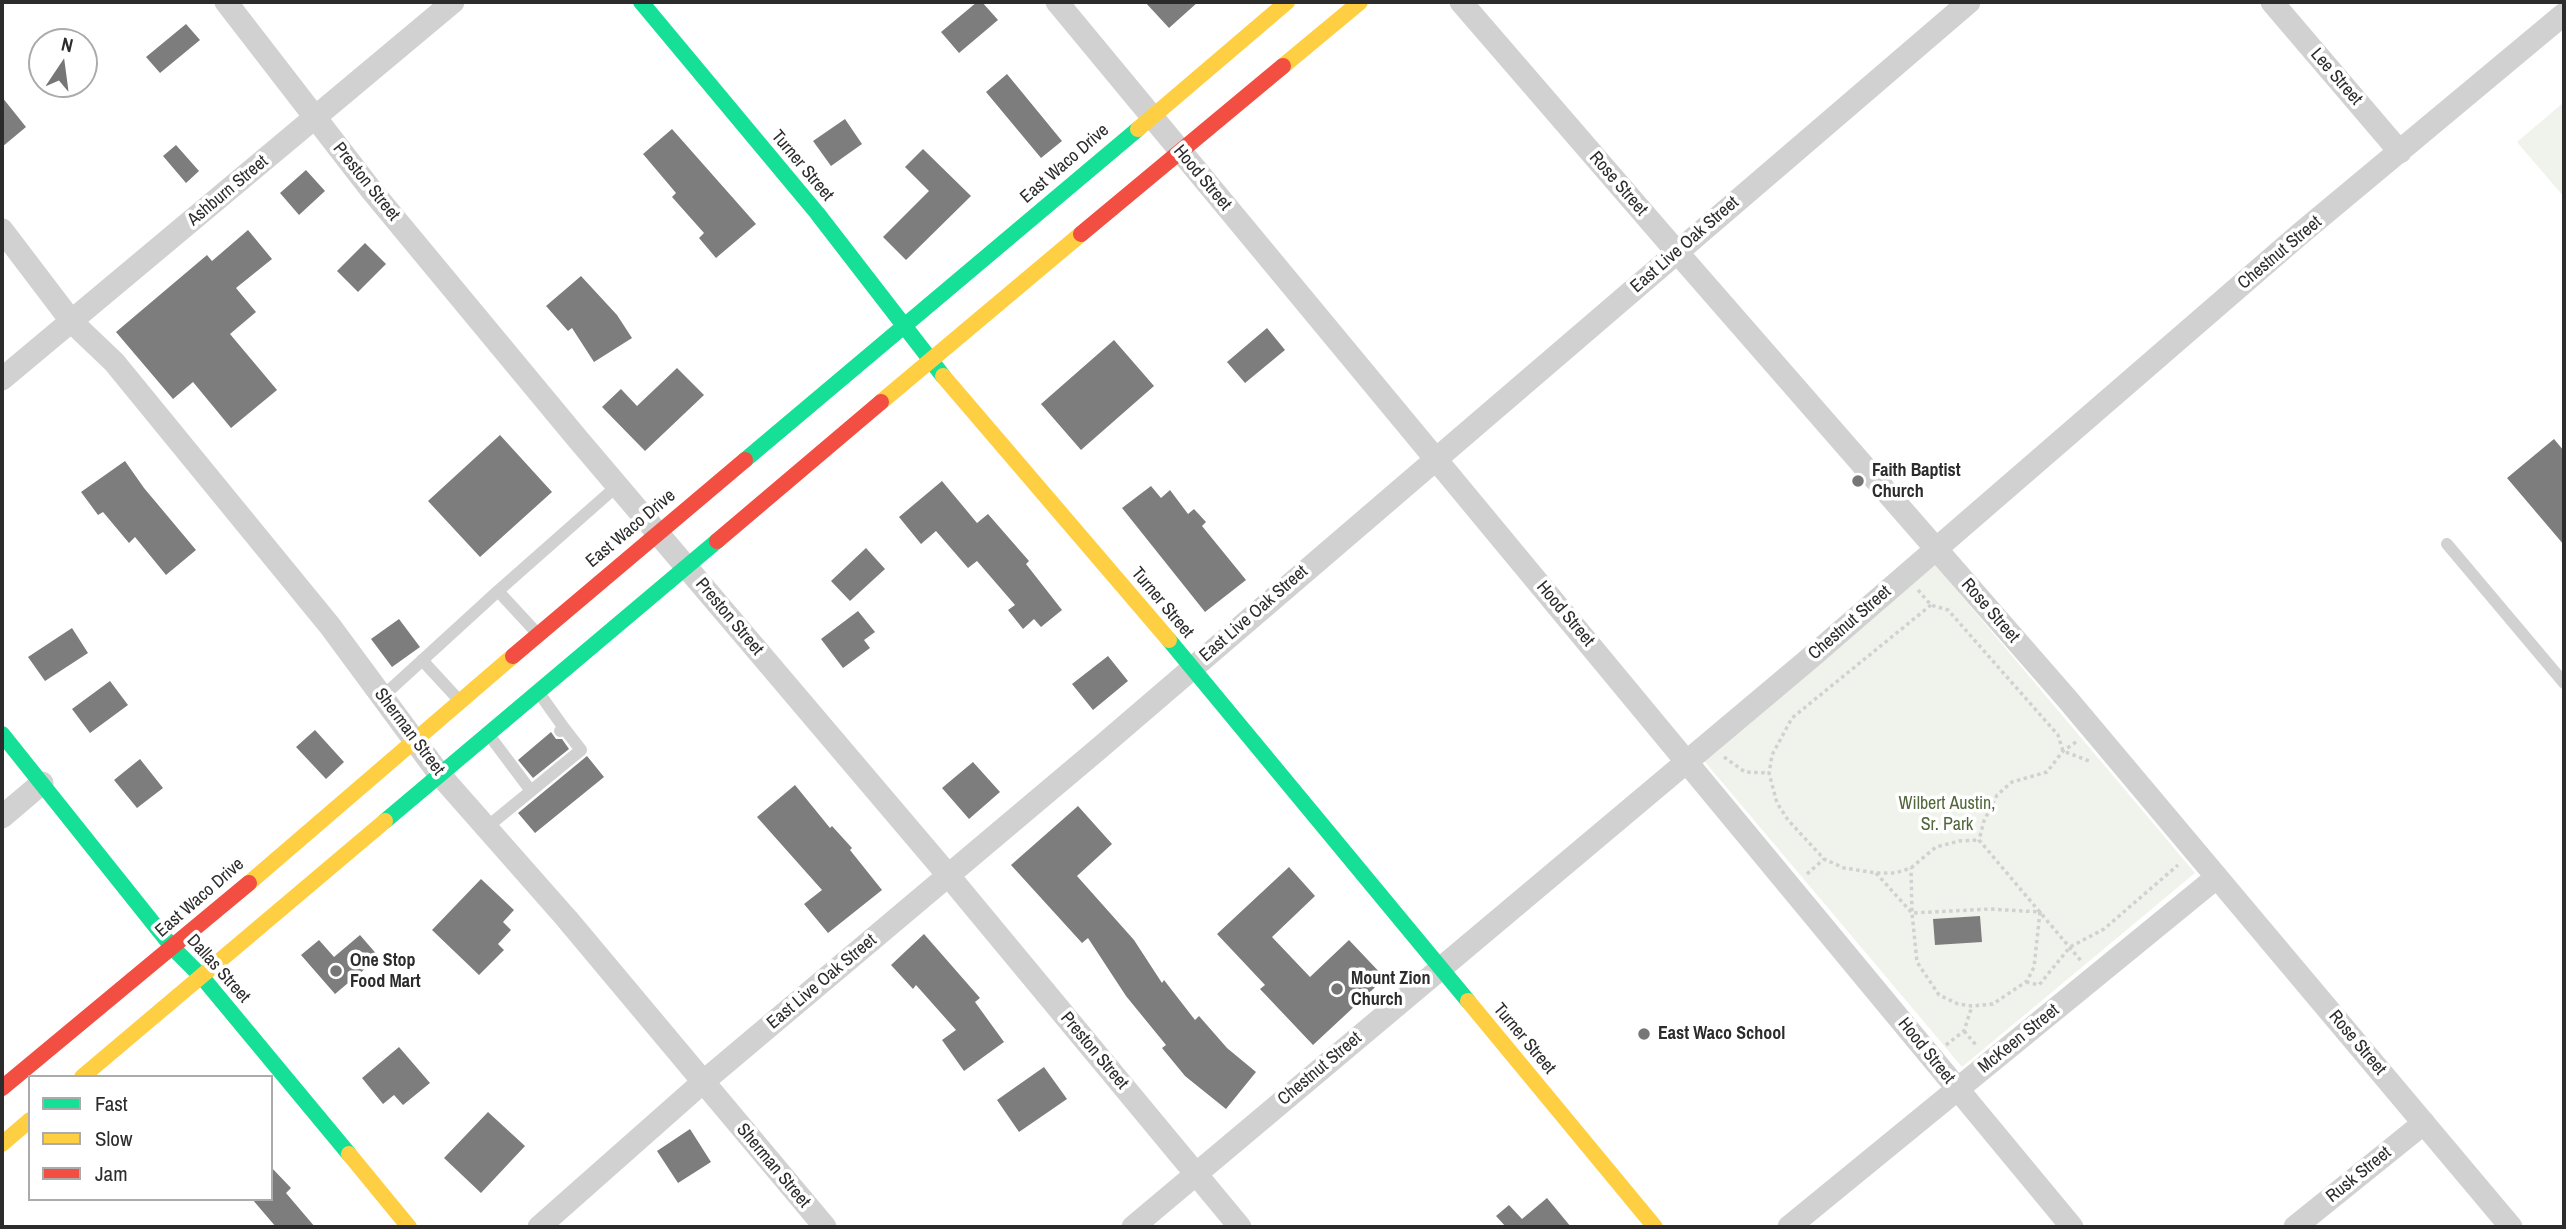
<!DOCTYPE html>
<style>
body{margin:0}
#map{position:relative;width:2566px;height:1229px;overflow:hidden;background:#fff;font-family:"Archivo Narrow",sans-serif}
canvas{display:block}
.frame{position:absolute;inset:0;border:4px solid #2c2c2c;pointer-events:none}
.legend{position:absolute;left:28px;top:1075px;width:245px;height:126px;box-sizing:border-box;background:#fff;border:2px solid #ababab;margin:0;padding:9px 12px;list-style:none;font-size:21px;color:#2c2c2c}
.legend li{display:flex;align-items:center;gap:14px;height:35px}
.legend b{width:35px;border:2px solid #ababab}
.north{position:absolute;left:28px;top:28px;width:70px;height:70px;box-sizing:border-box;background:#fff;border:2px solid #ababab;border-radius:50%;rotate:13deg;font-size:19px;font-weight:700;line-height:28px;text-align:center;color:#2c2c2c}
.north::after{content:'';display:block;margin:auto;width:24px;height:32px;background:#767676;clip-path:polygon(50% 0,100% 100%,50% 72%,0 100%)}
</style>
<div id="map">
<canvas width="2566" height="1229"></canvas>
<div class="frame"></div>
<ul class="legend">
<li><b style="height:9px;background:#16e098"></b>Fast</li>
<li><b style="height:9px;background:#ffcf43"></b>Slow</li>
<li><b style="height:9px;background:#f24e42"></b>Jam</li>
</ul>
<div class="north">N</div>
</div>
<script>
const context = document.querySelector('canvas').getContext('2d');
context.lineJoin = 'round';
function fillPath(path, color) { context.fillStyle = color; context.fill(path, 'evenodd'); }
const poly = rows => new Path2D(rows.map(r => 'M' + r).join(''));
function stroke(path, color, width, dash) { context.strokeStyle = color; context.lineWidth = width; context.lineCap = dash ? 'butt' : 'round'; context.setLineDash(dash || []); context.stroke(path); }
function drawText(font, color, halo, rows, align = 'center') {
  context.font = font + ' "Archivo Narrow",sans-serif'; context.lineWidth = 7; context.setLineDash([]); context.textBaseline = 'middle'; context.strokeStyle = halo; context.fillStyle = color; for (const [text, x, y, turn = 0] of rows) {
    context.save(); context.translate(x, y); context.rotate((+turn || 0) * Math.PI / 180); context.textAlign = isNaN(turn) ? turn : align; if (halo) context.strokeText(text, 0, 0); context.fillText(text, 0, 0); context.restore();
  }
}
const green = poly([
 [2564,102,2564,197,2517,142],
 [1933,562,2195,873,1962,1067,1700,756]
]);
const building = poly([
 [977,2,982,2,998,20,959,53,941,32],
 [1145,2,1198,2,1169,28],
 [186,24,200,40,160,73,146,57],
 [1007,74,1062,141,1041,158,986,92],
 [2,97,26,127,2,147],
 [845,119,862,144,831,166,813,141],
 [672,129,756,224,716,258,699,238,704,233,672,197,676,193,643,154],
 [176,145,199,171,186,183,163,156],
 [923,149,971,196,906,260,883,237,929,191,905,167],
 [306,170,325,191,299,215,280,193],
 [248,230,272,259,236,288,256,312,230,334,277,390,231,428,193,382,173,399,116,332,207,255,212,261],
 [365,243,386,264,358,292,337,271],
 [581,276,617,315,632,338,594,362,572,328,568,331,546,306],
 [1267,328,1285,350,1245,383,1227,362],
 [1114,340,1154,386,1081,450,1041,404],
 [677,368,704,395,645,451,602,407,621,389,637,406],
 [500,435,552,492,480,557,428,501],
 [2554,439,2564,451,2564,545,2507,478],
 [125,461,144,488,196,550,166,575,135,537,129,543,103,512,98,515,81,492],
 [942,481,977,523,988,514,1029,561,1026,564,1062,610,1041,627,1034,619,1023,629,1008,610,1015,605,977,561,968,568,936,531,921,544,899,517],
 [1151,486,1161,498,1170,490,1188,514,1194,509,1206,522,1202,526,1246,580,1205,612,1122,508],
 [866,548,885,569,850,601,831,581],
 [858,611,875,632,864,640,870,648,843,668,821,639],
 [399,619,420,647,392,667,371,639],
 [72,628,88,653,45,681,28,657],
 [1108,656,1128,681,1093,710,1072,684],
 [110,681,128,705,90,733,72,709],
 [315,730,344,762,326,779,296,747],
 [551,732,556,739,562,739,569,749,533,778,518,760],
 [587,756,604,777,535,833,518,813],
 [140,759,163,788,137,808,114,780],
 [973,762,1000,792,969,819,942,788],
 [795,785,830,828,832,826,852,848,850,850,882,890,828,933,804,904,822,890,757,817],
 [1078,806,1112,844,1077,876,1134,940,1162,983,1164,980,1195,1020,1199,1016,1227,1048,1256,1072,1226,1109,1185,1076,1162,1048,1166,1045,1126,996,1088,938,1082,943,1011,865],
 [1289,867,1315,896,1272,937,1310,977,1349,940,1385,978,1313,1045,1260,989,1265,985,1217,934],
 [481,879,514,910,503,922,511,930,498,944,504,950,479,975,432,930],
 [1980,916,1982,942,1935,945,1933,919],
 [924,934,980,998,975,1002,1004,1042,964,1071,942,1040,956,1030,916,985,913,989,891,965],
 [360,935,379,957,335,994,301,955,319,940,334,957],
 [399,1047,430,1083,403,1105,394,1095,383,1104,362,1078],
 [1044,1067,1067,1099,1019,1132,997,1100],
 [488,1112,525,1146,481,1193,444,1158],
 [690,1129,711,1162,678,1183,657,1151],
 [271,1167,291,1188,286,1193,315,1227,276,1227,252,1199,271,1199],
 [1547,1198,1571,1227,1506,1227,1496,1216,1509,1205,1522,1219]
]);
const path = poly([
 [1918,590,1931,605,1948,610,2058,735,2063,751,2089,761],
 [1931,605,1792,718,1772,755,1769,773,1777,803,1788,820,1824,859,1844,868,1876,873,1895,873,1911,868,1936,847,1959,841,1979,840],
 [2076,742,2063,751,2047,772,2012,782,1997,795,1984,821,1979,840,2082,962],
 [1724,757,1745,772,1769,773],
 [1876,873,1912,913,1990,909,2040,912,2034,967,2027,981,1993,1004,1972,1006,1958,1004,1939,995,1917,962,1912,913,1911,868],
 [1807,874,1824,859],
 [2026,982,2039,985,2070,947,2104,929,2178,865],
 [1964,1031,1976,1045],
 [1946,1045,1964,1031,1972,1006]
]);
const lane = poly([
 [2447,544,2564,683],
 [535,631,498,591,617,486],
 [422,660,457,698],
 [539,693,564,728,560,731],
 [382,697,498,591],
 [531,791,581,750,564,728],
 [487,827,531,791,489,735]
]);
const street = poly([
 [226,2,372,191,576,437,948,875,1240,1227],
 [1057,2,2072,1227],
 [1461,2,1677,252,2068,700,2511,1227],
 [2272,2,2400,152],
 [2,230,72,322,114,362,330,626,440,775,567,919,825,1227],
 [2,379,453,2],
 [2,817,42,783],
 [539,1227,703,1082,1096,751,1969,2],
 [1133,1227,1809,659,2300,234,2564,14],
 [1789,1227,2217,877],
 [2295,1227,2424,1123]
]);
const fast = poly([
 [641,2,817,213,943,376],
 [745,460,1138,129],
 [1169,640,1468,1001],
 [2,734,173,948,202,977,349,1154],
 [385,821,717,541]
]);
const slow = poly([
 [1283,66,1360,2],
 [1138,129,1287,2],
 [943,376,1169,640],
 [881,402,1081,234],
 [249,883,513,656],
 [1468,1001,1655,1227],
 [82,1077,385,821],
 [2,1144,30,1120],
 [349,1154,409,1227]
]);
const jam = poly([
 [1081,234,1283,66],
 [717,541,881,402],
 [513,656,745,460],
 [2,1088,249,883]
]);
const markers = [
 [1858,481,7,"#767676"],
 [336,971,7,"#767676"],
 [1337,989,7,"#767676"],
 [1644,1034,7,"#767676"]
];
const streetNames = [
 ["Lee Street",2336,77,49],
 ["East Waco Drive",1065,164,-41],
 ["Turner Street",802,166,50],
 ["Hood Street",1202,178,50],
 ["Preston Street",366,182,51],
 ["Rose Street",1618,184,49],
 ["Ashburn Street",228,191,-40],
 ["East Live Oak Street",1685,245,-41],
 ["Chestnut Street",2280,253,-40],
 ["East Waco Drive",631,529,-40],
 ["Turner Street",1162,603,50],
 ["Rose Street",1990,611,49],
 ["East Live Oak Street",1254,614,-41],
 ["Hood Street",1565,614,50],
 ["Preston Street",729,617,50],
 ["Chestnut Street",1850,623,-41],
 ["Sherman Street",409,732,53],
 ["East Waco Drive",200,898,-41],
 ["Dallas Street",218,969,48],
 ["East Live Oak Street",822,982,-40],
 ["Turner Street",1524,1039,50],
 ["McKeen Street",2019,1039,-39],
 ["Rose Street",2357,1043,50],
 ["Preston Street",1094,1051,50],
 ["Hood Street",1926,1051,51],
 ["Chestnut Street",1320,1069,-40],
 ["Sherman Street",773,1166,50],
 ["Rusk Street",2359,1175,-39]
];
const poiNames = [
 ["Faith Baptist",1872,471],
 ["Church",1872,492],
 ["One Stop",350,961],
 ["Food Mart",350,982],
 ["Mount Zion",1351,979],
 ["Church",1351,1000],
 ["East Waco School",1658,1034]
];
const parkNames = [
 ["Wilbert Austin,",1947,804],
 ["Sr. Park",1947,825]
];
fillPath(green, '#f0f3eb');
fillPath(building, '#7d7d7d');
stroke(path, '#d1d1d1', 3.5, [3.5, 3.5]);
stroke(lane, '#d1d1d1', 12);
stroke(street, '#d1d1d1', 23);
stroke(fast, '#16e098', 16);
stroke(slow, '#ffcf43', 16);
stroke(jam, '#f24e42', 16);
for (const [x, y, r, color] of markers) { const dot = new Path2D(); dot.arc(x, y, r, 0, 2 * Math.PI); context.fillStyle = color; context.fill(dot); stroke(dot, '#fff', 2.5); }
drawText('18px', '#2c2c2c', '#fff', streetNames);
drawText('bold 18px', '#2c2c2c', '#fff', poiNames, 'left');
drawText('18px', '#51663b', '#fff', parkNames);
</script>
